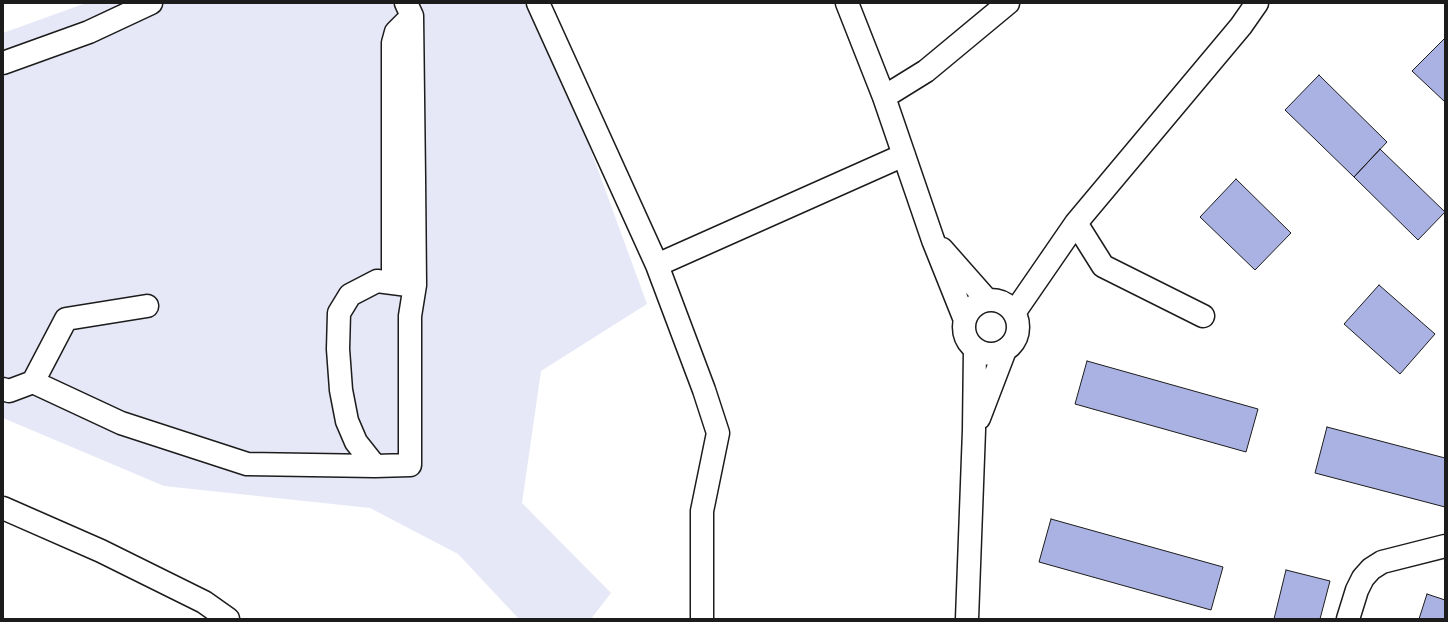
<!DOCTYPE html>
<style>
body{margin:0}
#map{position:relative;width:1448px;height:622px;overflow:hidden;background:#fff;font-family:"Gochi Hand",sans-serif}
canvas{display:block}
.frame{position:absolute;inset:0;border:4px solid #1c1c1c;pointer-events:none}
</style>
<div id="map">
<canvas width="1448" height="622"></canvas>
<div class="frame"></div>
</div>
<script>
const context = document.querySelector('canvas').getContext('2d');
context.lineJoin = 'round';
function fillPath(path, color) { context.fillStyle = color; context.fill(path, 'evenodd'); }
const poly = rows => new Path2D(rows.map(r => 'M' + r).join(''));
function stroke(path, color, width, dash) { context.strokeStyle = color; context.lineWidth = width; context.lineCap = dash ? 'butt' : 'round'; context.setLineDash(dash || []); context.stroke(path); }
const built = poly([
 [86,3,537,3,647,304,541,371,522,503,611,593,591,619,519,619,458,554,370,508,164,486,3,418,3,33]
]);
const building = poly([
 [1445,38,1445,102,1412,71,1445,38],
 [1319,75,1387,142,1354,177,1285,110,1319,75],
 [1380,149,1445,212,1418,240,1354,177,1380,149],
 [1236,179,1291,233,1255,270,1200,217,1236,179],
 [1379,285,1435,334,1400,374,1344,324,1379,285],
 [1087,361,1258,409,1246,452,1075,404,1087,361],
 [1327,427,1445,458,1445,507,1315,473,1327,427],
 [1051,519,1223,567,1211,610,1039,562,1051,519],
 [1286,570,1330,581,1320,619,1274,619,1286,570],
 [1427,594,1445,600,1445,619,1419,619,1427,594]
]);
const minor = poly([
 [538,3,657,265,704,390,718,433,702,511,702,619],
 [847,3,884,97,933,240,965,320],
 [3,63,89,32,151,3],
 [884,97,926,71,1008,3],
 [1076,223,1103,266,1203,316],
 [942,249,987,300],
 [657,265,904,155],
 [393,283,393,43,396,32,412,16],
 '964 327a27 27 0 1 1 54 0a27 27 0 1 1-54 0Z',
 [147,306,66,319,33,382,121,423,247,464,375,466,410,465,410,316,415,285,414,178,412,16,406,3],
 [1014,313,1076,223,1241,26,1257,3],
 [3,389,9,391,33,382],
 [979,418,1005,350],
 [375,466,356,442,347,421,341,390,338,349,339,313,350,295,377,281,408,285],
 [3,508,101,551,204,602,228,619],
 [967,619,974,430,975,349],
 [1348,619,1357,590,1363,578,1371,569,1382,562,1445,546]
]);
fillPath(built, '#e6e8f7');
fillPath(building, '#aab2e3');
stroke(building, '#1c1c1c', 1);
stroke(minor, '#1c1c1c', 25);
stroke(minor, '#fff', 22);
</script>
